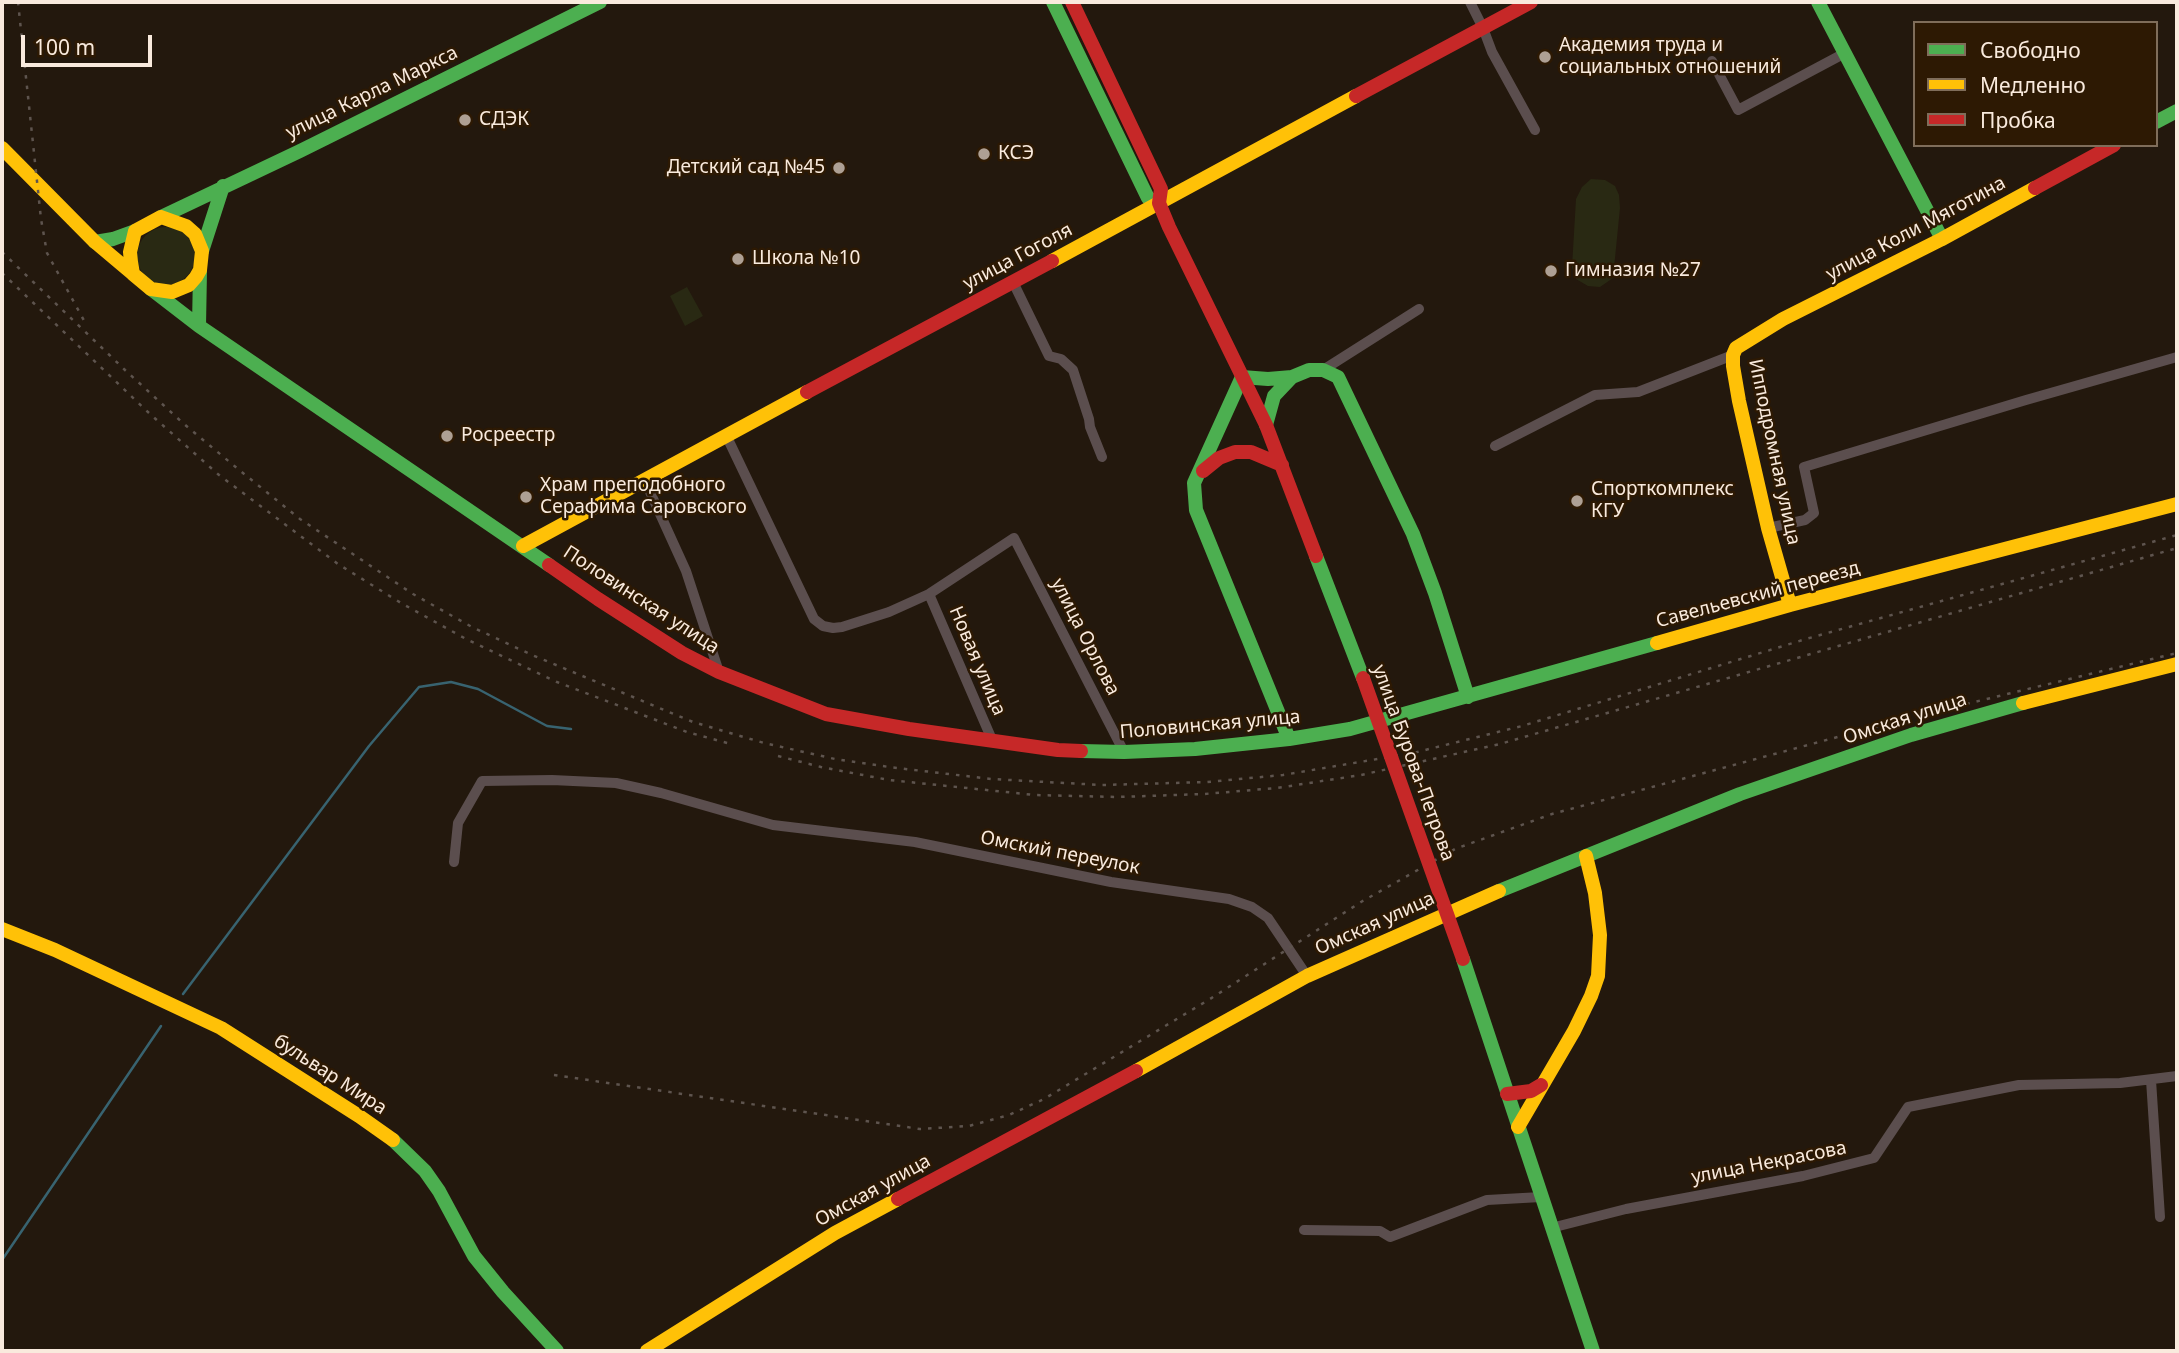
<!DOCTYPE html>
<meta charset="utf-8">
<style>
body{margin:0}
#map{position:relative;width:2179px;height:1353px;overflow:hidden;background:#23180d;font-family:"Noto Sans",sans-serif}
canvas{display:block}
.frame{position:absolute;inset:0;border:4px solid #f9eadd;pointer-events:none}
.legend{position:absolute;left:1913px;top:21px;width:245px;height:126px;box-sizing:border-box;background:#2d1903;border:2px solid #7f6d5a;margin:0;padding:9px 12px;list-style:none;font-size:21px;color:#f9eadd}
.legend li{display:flex;align-items:center;gap:14px;height:35px}
.legend b{width:35px;border:2px solid #7f6d5a}
.scale{position:absolute;left:21px;top:35px;width:131px;height:32px;box-sizing:border-box;border:4px solid #f9eadd;border-top:0;padding-left:9px;font-size:21px;line-height:24px;white-space:nowrap;color:#f9eadd;-webkit-text-stroke:5px #2d1903;paint-order:stroke}
</style>
<div id="map">
<canvas width="2179" height="1353"></canvas>
<div class="frame"></div>
<ul class="legend">
<li><b style="height:9px;background:#4caf50"></b>Свободно</li>
<li><b style="height:9px;background:#ffc107"></b>Медленно</li>
<li><b style="height:9px;background:#c62828"></b>Пробка</li>
</ul>
<div class="scale">100 m</div>
</div>
<script>
const context = document.querySelector('canvas').getContext('2d');
context.lineJoin = 'round';
function fillPath(path, color) { context.fillStyle = color; context.fill(path, 'evenodd'); }
const poly = rows => new Path2D(rows.map(r => 'M' + r).join(''));
function stroke(path, color, width, dash) { context.strokeStyle = color; context.lineWidth = width; context.lineCap = dash ? 'butt' : 'round'; context.setLineDash(dash || []); context.stroke(path); }
function drawText(font, color, halo, rows, align = 'center') {
  context.font = font + ' "Noto Sans",sans-serif'; context.lineWidth = 5; context.setLineDash([]); context.textBaseline = 'middle'; context.strokeStyle = halo; context.fillStyle = color; for (const [text, x, y, turn = 0] of rows) {
    context.save(); context.translate(x, y); context.rotate((+turn || 0) * Math.PI / 180); context.textAlign = isNaN(turn) ? turn : align; if (halo) context.strokeText(text, 0, 0); context.fillText(text, 0, 0); context.restore();
  }
}
const green = poly([
 [1591,179,1605,180,1615,186,1619,195,1620,208,1613,278,1600,287,1588,286,1576,279,1572,267,1576,199,1582,187],
 '137 256a29 29 0 1 1 58 0a29 29 0 1 1-58 0Z',
 [687,287,703,316,685,326,670,296]
]);
const stream = poly([
 [183,994,369,746,419,687,451,682,478,689,547,726,571,729],
 [2,1260,161,1026]
]);
const street = poly([
 [1470,2,1483,28,1492,52,1535,130],
 [1712,61,1738,110,1845,53],
 [1013,282,1049,356,1061,359,1073,370,1089,419,1090,427,1102,457],
 [1323,370,1419,309],
 [726,435,814,619,823,626,833,628,842,627,889,612,929,594,1014,538,1124,752],
 [1495,446,1595,395,1638,392,1733,355],
 [645,481,686,571,719,672],
 [1768,528,1805,520,1814,513,1804,467,2026,400,2177,357],
 [929,594,993,742],
 [454,862,458,823,482,781,552,780,616,783,661,793,773,825,915,842,1111,882,1229,899,1252,907,1268,918,1307,976],
 [2151,1080,2160,1217],
 [1551,1228,1626,1209,1803,1176,1874,1158,1908,1107,2019,1085,2120,1083,2177,1076],
 [1304,1230,1380,1231,1390,1237,1487,1200,1541,1197]
]);
const fast = poly([
 [1053,2,1148,198,1159,203],
 [1818,2,1942,239],
 [2156,122,2177,111],
 [161,217,300,151,600,2],
 [95,242,113,239,135,231],
 [202,251,223,186],
 [151,289,199,326,549,565],
 [199,326,200,271],
 [1242,377,1268,379,1292,377,1309,370,1323,370,1338,377,1413,534,1435,593,1468,697],
 [1242,377,1194,483,1196,510,1289,739],
 [1266,425,1274,396,1292,377],
 [1316,556,1363,678],
 [1081,751,1124,752,1195,749,1289,739,1350,729,1657,643],
 [1499,891,1740,794,1911,735,2023,703],
 [1463,959,1593,1351],
 [393,1140,425,1171,439,1191,474,1256,503,1292,557,1351]
]);
const slow = poly([
 [2,148,95,242,133,274],
 [161,217,186,226,195,234,202,251,200,270,196,277,189,285,172,292,151,289,133,274,131,262,130,252,135,231,161,217],
 [1052,261,1356,96],
 [523,546,807,392],
 [1790,605,1768,528,1739,401,1733,366,1733,355,1736,348,1783,319,1942,239,2035,188],
 [1657,643,1790,605,2177,504],
 [2023,703,2177,664],
 [2,929,55,950,221,1028,359,1116,393,1140],
 [1136,1071,1307,976,1499,891],
 [1518,1127,1574,1031,1591,996,1598,976,1600,935,1595,893,1586,856],
 [647,1351,835,1233,898,1199]
]);
const jam = poly([
 [1072,2,1161,189,1159,203,1169,227,1266,425,1316,556],
 [1356,96,1531,2],
 [2035,188,2114,145],
 [807,392,1052,261],
 [1203,471,1219,458,1235,452,1251,452,1282,465],
 [549,565,598,599,682,653,719,672,826,714,909,729,1058,750,1081,751],
 [1507,1094,1531,1091,1541,1085],
 [898,1199,1136,1071]
]);
const rail = poly([
 [18,2,41,219,47,253,87,326],
 [2,252,125,370,184,424,238,469,300,519,413,594,472,627,532,655,693,722,764,743,835,759,889,767,991,779,1102,785,1207,782,1283,775,1413,753,1522,726,1806,639,2177,535],
 [2,273,150,414,219,475,338,564,401,603,466,639,557,682,687,732,731,744],
 [778,756,821,767,889,780,1035,795,1117,797,1204,794,1277,788,1361,775,1500,744,2177,548],
 [554,1075,920,1129,969,1126,1009,1115,1044,1099,1210,999,1361,902,1455,849,1552,814,1908,718,2177,653]
]);
const jamBridge = poly([
 [1363,678,1463,959]
]);
const markers = [
 [1545,57,7,"#aea094"],
 [465,120,7,"#aea094"],
 [984,154,7,"#aea094"],
 [839,168,7,"#aea094"],
 [738,259,7,"#aea094"],
 [1551,271,7,"#aea094"],
 [447,436,7,"#aea094"],
 [526,497,7,"#aea094"],
 [1577,501,7,"#aea094"]
];
const poiNames = [
 ["Академия труда и",1559,46],
 ["социальных отношений",1559,68],
 ["СДЭК",479,120],
 ["КСЭ",998,154],
 ["Детский сад №45",825,168,"right"],
 ["Школа №10",752,259],
 ["Гимназия №27",1565,271],
 ["Росреестр",461,436],
 ["Храм преподобного",540,486],
 ["Серафима Саровского",540,508],
 ["Спорткомплекс",1591,490],
 ["КГУ",1591,512]
];
const streetNames = [
 ["улица Карла Маркса",372,93,-26],
 ["улица Коли Мяготина",1916,229,-28],
 ["улица Гоголя",1018,257,-28],
 ["Ипподромная улица",1774,452,78],
 ["Савельевский переезд",1758,595,-15],
 ["Половинская улица",641,600,33],
 ["улица Орлова",1085,637,63],
 ["Новая улица",977,661,67],
 ["Омская улица",1905,719,-18],
 ["Половинская улица",1210,725,-5],
 ["улица Бурова-Петрова",1413,763,70],
 ["Омский переулок",1060,853,11],
 ["Омская улица",1375,924,-24],
 ["бульвар Мира",330,1075,33],
 ["улица Некрасова",1769,1163,-11],
 ["Омская улица",873,1191,-29]
];
fillPath(green, '#292913');
stroke(stream, '#386370', 2.5);
stroke(street, '#5b4e4e', 10);
stroke(fast, '#4caf50', 14);
stroke(slow, '#ffc107', 14);
stroke(jam, '#c62828', 14);
stroke(rail, '#5e544e', 2.5, [3.5, 7]);
stroke(jamBridge, '#c62828', 14);
for (const [x, y, r, color] of markers) { const dot = new Path2D(); dot.arc(x, y, r, 0, 2 * Math.PI); context.fillStyle = color; context.fill(dot); stroke(dot, '#2d1903', 2.5); }
drawText('19px', '#f9eadd', '#2d1903', poiNames, 'left');
drawText('19px', '#f9eadd', '#2d1903', streetNames);
</script>
